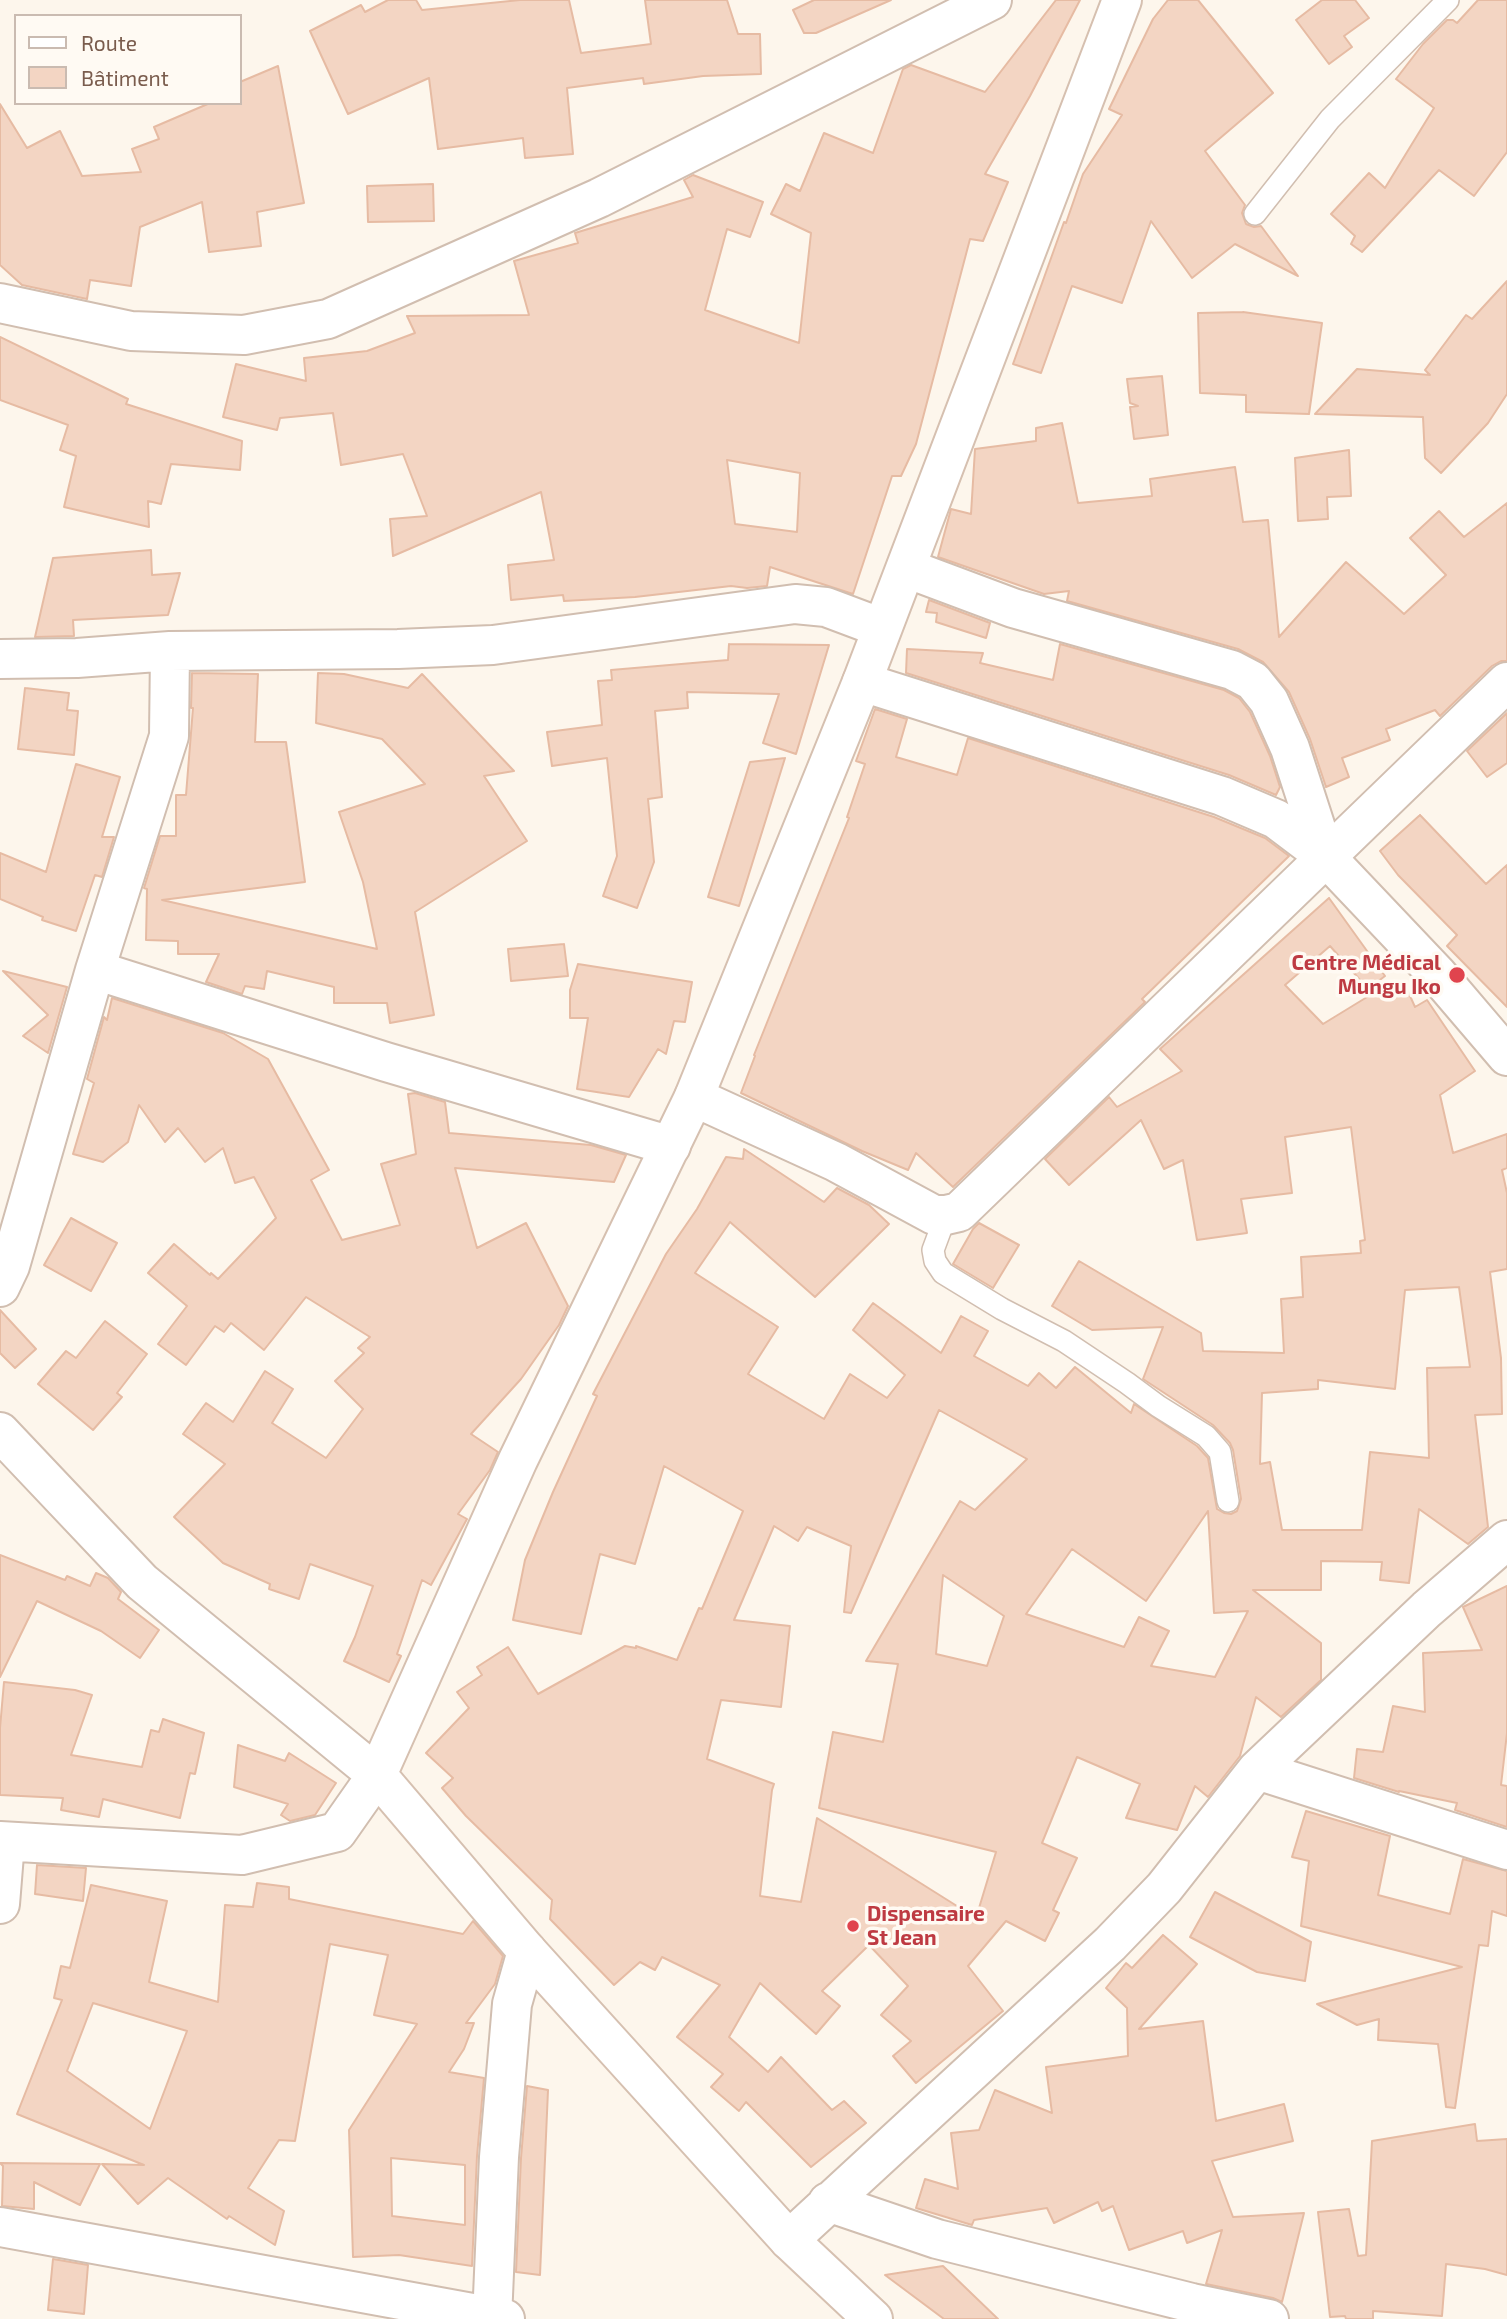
<!DOCTYPE html>
<meta charset="utf-8">
<style>
body{margin:0}
#map{position:relative;width:1507px;height:2319px;overflow:hidden;background:#fdf6ec;font-family:"Exo 2",sans-serif}
canvas{display:block}
.legend{position:absolute;left:14px;top:14px;width:228px;height:91px;box-sizing:border-box;background:#fffaf3;border:2px solid #cabbb1;margin:0;padding:9px 12px;list-style:none;font-size:21px;color:#7a5c4d}
.legend li{display:flex;align-items:center;gap:14px;height:35px}
.legend b{width:35px;border:2px solid #cabbb1}
</style>
<div id="map">
<canvas width="1507" height="2319"></canvas>
<ul class="legend">
<li><b style="height:9px;background:#fff"></b>Route</li>
<li><b style="height:19px;background:#f3d5c3"></b>Bâtiment</li>
</ul>
</div>
<script>
const context = document.querySelector('canvas').getContext('2d');
context.lineJoin = 'round';
function fillPath(path, color) { context.fillStyle = color; context.fill(path, 'evenodd'); }
const poly = rows => new Path2D(rows.map(r => 'M' + r).join(''));
function stroke(path, color, width, dash) { context.strokeStyle = color; context.lineWidth = width; context.lineCap = dash ? 'butt' : 'round'; context.setLineDash(dash || []); context.stroke(path); }
function drawText(font, color, halo, rows, align = 'center') {
  context.font = font + ' "Exo 2",sans-serif'; context.lineWidth = 7; context.setLineDash([]); context.textBaseline = 'middle'; context.strokeStyle = halo; context.fillStyle = color; for (const [text, x, y, turn = 0] of rows) {
    context.save(); context.translate(x, y); context.rotate((+turn || 0) * Math.PI / 180); context.textAlign = isNaN(turn) ? turn : align; if (halo) context.strokeText(text, 0, 0); context.fillText(text, 0, 0); context.restore();
  }
}
const building = poly([
 [388,0,416,0,422,10,520,0,569,0,581,53,651,44,645,0,727,0,738,34,760,34,761,74,703,76,644,84,643,78,567,88,573,154,525,158,523,138,438,149,429,78,348,114,310,31,361,5,365,12,388,0],
 [814,0,891,0,816,33,804,33,793,10,814,0],
 [1056,0,1080,0,1030,96,985,174,1008,182,983,241,970,239,916,444,901,476,892,476,853,594,770,567,767,586,747,588,731,586,635,597,564,601,563,595,511,600,508,565,554,560,541,492,393,556,390,519,427,516,403,454,341,465,333,413,280,418,277,430,223,417,236,364,306,381,304,358,367,351,415,333,407,316,529,315,514,261,578,243,575,233,693,197,684,180,693,175,763,202,750,237,727,229,705,310,799,343,811,233,771,214,786,184,800,191,824,133,873,153,903,69,911,65,985,92,1056,0],
 [727,460,800,473,797,532,735,524,727,460],
 [1168,0,1198,0,1273,93,1205,151,1245,205,1242,213,1246,224,1254,227,1261,226,1298,276,1235,244,1192,278,1151,221,1122,303,1072,286,1041,373,1013,364,1064,222,1066,223,1083,174,1122,115,1109,109,1153,19,1168,0],
 [1322,0,1355,0,1369,18,1344,36,1352,47,1329,64,1296,20,1322,0],
 [1478,0,1507,0,1507,152,1474,196,1439,170,1362,252,1351,244,1355,236,1331,214,1369,173,1385,188,1434,108,1396,79,1423,44,1447,20,1453,20,1457,23,1478,0],
 [278,66,304,203,257,212,261,246,209,252,202,202,140,227,131,286,90,280,87,299,22,285,0,265,0,104,27,148,60,131,82,176,141,172,132,149,159,139,154,127,210,103,240,103,240,82,278,66],
 [433,184,434,221,368,222,367,186,433,184],
 [1507,281,1507,394,1488,423,1441,473,1425,458,1423,417,1315,414,1357,369,1430,375,1425,370,1466,315,1472,319,1507,281],
 [1243,312,1322,323,1309,414,1246,412,1246,395,1200,393,1198,313,1243,312],
 [0,337,128,399,126,404,242,441,240,470,171,464,161,504,148,501,149,527,64,507,76,456,60,450,68,425,0,400,0,337],
 [1162,376,1168,435,1134,439,1130,407,1138,406,1130,403,1127,379,1162,376],
 [1062,423,1078,503,1152,496,1150,479,1235,467,1243,522,1268,520,1279,637,1346,562,1404,614,1446,575,1410,538,1439,511,1464,537,1507,503,1507,661,1501,661,1492,666,1440,716,1435,710,1386,729,1390,740,1342,758,1349,777,1326,787,1310,739,1289,692,1263,662,1238,649,1067,601,1069,591,1044,594,938,557,951,509,971,514,975,449,1036,441,1036,428,1062,423],
 [1349,450,1351,496,1327,497,1328,519,1298,521,1295,458,1349,450],
 [151,550,152,575,180,573,168,615,73,620,74,636,35,637,53,558,151,550],
 [929,600,990,623,986,638,936,622,937,613,926,612,929,600],
 [729,644,829,645,796,754,763,743,779,694,687,692,688,708,655,711,662,797,648,799,654,862,637,908,603,896,617,856,607,758,552,766,547,732,602,725,598,681,612,680,611,670,728,660,729,644],
 [1060,644,1224,690,1239,698,1250,712,1270,756,1280,787,1276,795,1229,775,906,673,907,649,983,653,980,663,1053,680,1060,644],
 [192,673,258,674,255,742,286,742,305,882,162,900,377,949,363,882,339,812,425,784,382,739,316,723,318,673,344,674,408,688,422,674,514,771,484,776,527,841,415,912,434,1015,390,1023,387,1003,334,1003,334,987,267,971,264,989,245,986,242,994,206,982,219,954,178,954,178,941,146,940,147,889,144,888,160,836,176,836,176,795,186,795,193,708,191,708,192,673],
 [25,688,69,693,67,710,78,711,74,755,18,749,25,688],
 [875,709,907,719,896,757,957,775,968,738,1214,817,1265,838,1289,856,1142,999,1145,1002,953,1187,916,1153,908,1170,862,1151,741,1093,755,1056,754,1055,849,818,847,817,865,764,856,761,875,709],
 [1507,713,1507,763,1487,777,1467,751,1507,713],
 [785,758,739,906,708,897,750,762,785,758],
 [76,764,120,777,102,837,114,837,102,877,95,875,76,931,42,920,43,917,0,899,0,853,46,872,76,764],
 [1420,815,1486,884,1507,865,1507,1007,1447,946,1457,935,1398,875,1380,851,1420,815],
 [1329,898,1385,976,1368,989,1330,946,1285,985,1323,1024,1390,983,1397,992,1406,987,1415,1007,1427,1000,1475,1071,1440,1095,1453,1153,1507,1134,1507,1168,1502,1170,1507,1193,1507,1269,1490,1272,1501,1358,1502,1414,1475,1415,1488,1527,1468,1544,1419,1509,1409,1583,1380,1580,1382,1562,1321,1561,1321,1590,1253,1590,1321,1643,1321,1680,1281,1717,1256,1697,1240,1756,1208,1797,1195,1786,1177,1830,1126,1818,1140,1784,1077,1757,1042,1843,1077,1858,1053,1910,1059,1913,1045,1941,1006,1921,968,1966,1003,2011,916,2083,893,2056,911,2041,881,2015,908,1986,869,1945,822,1991,840,2006,816,2034,760,1983,729,2037,768,2072,781,2057,832,2110,844,2101,866,2123,811,2167,746,2102,739,2111,711,2087,723,2074,677,2037,720,1985,662,1957,655,1970,640,1962,614,1985,550,1919,552,1900,466,1816,442,1788,453,1778,426,1753,469,1708,457,1692,482,1675,477,1667,508,1647,538,1694,625,1646,636,1648,636,1646,677,1660,699,1608,702,1609,743,1511,664,1466,635,1564,600,1554,581,1634,513,1620,525,1560,553,1492,597,1396,593,1394,666,1254,697,1209,726,1157,743,1159,744,1149,824,1202,837,1188,869,1205,889,1224,815,1297,730,1222,695,1273,778,1327,748,1374,824,1419,850,1374,887,1398,905,1375,853,1330,873,1303,941,1353,961,1316,988,1331,974,1356,1028,1386,1039,1373,1056,1388,1075,1367,1131,1413,1134,1404,1197,1446,1208,1458,1217,1509,1224,1513,1231,1514,1237,1511,1241,1499,1233,1450,1230,1443,1213,1425,1143,1379,1163,1327,1092,1330,1052,1306,1079,1261,1201,1333,1203,1351,1284,1353,1281,1299,1303,1297,1301,1257,1361,1253,1360,1241,1365,1240,1351,1127,1285,1137,1292,1193,1241,1199,1247,1233,1197,1240,1183,1160,1164,1169,1141,1120,1069,1185,1045,1159,1109,1097,1117,1107,1182,1071,1160,1049,1329,898],
 [1459,1287,1470,1367,1427,1368,1429,1458,1370,1452,1362,1530,1282,1530,1270,1462,1260,1464,1262,1393,1318,1389,1318,1380,1395,1389,1405,1290,1459,1287],
 [939,1410,1027,1459,975,1510,960,1501,866,1661,898,1664,883,1742,833,1732,819,1808,996,1852,976,1918,817,1818,801,1902,760,1896,772,1790,774,1784,707,1759,721,1700,781,1707,790,1626,734,1620,774,1526,798,1541,807,1527,851,1546,844,1612,851,1613,939,1410],
 [1208,1511,1214,1613,1248,1611,1215,1677,1151,1666,1169,1631,1139,1617,1124,1647,1026,1614,1072,1549,1146,1601,1208,1511],
 [943,1575,1004,1616,987,1666,936,1654,943,1575],
 [564,944,568,976,511,981,508,949,564,944],
 [578,964,692,982,685,1022,674,1021,666,1054,658,1049,629,1097,577,1089,588,1018,570,1018,570,990,578,964],
 [3,971,67,987,48,1053,23,1036,48,1015,3,971],
 [112,998,223,1033,268,1059,329,1170,311,1180,342,1240,400,1225,381,1164,416,1154,408,1094,415,1093,445,1102,449,1133,591,1145,626,1155,614,1182,455,1168,477,1248,526,1223,568,1306,559,1325,521,1379,471,1434,498,1452,490,1470,458,1514,467,1519,431,1585,422,1580,397,1654,401,1656,389,1682,344,1661,355,1637,373,1586,310,1564,299,1599,269,1589,270,1584,223,1563,174,1517,225,1464,183,1434,206,1403,233,1422,265,1371,293,1389,272,1423,326,1458,363,1409,335,1381,364,1353,358,1348,370,1337,306,1297,264,1350,231,1323,224,1332,215,1326,186,1365,158,1344,187,1306,148,1273,174,1244,210,1275,211,1273,218,1279,276,1218,254,1177,235,1183,223,1148,205,1162,178,1128,165,1142,139,1105,128,1142,103,1162,73,1154,94,1083,87,1079,104,1017,107,1020,112,998],
 [71,1218,117,1243,91,1291,44,1265,71,1218],
 [979,1223,1019,1245,993,1288,953,1264,973,1229,979,1223],
 [0,1310,36,1349,15,1368,0,1353,0,1310],
 [105,1321,147,1354,117,1393,122,1397,93,1430,38,1384,66,1351,76,1358,105,1321],
 [0,1555,65,1580,67,1576,90,1586,96,1573,108,1578,121,1592,118,1599,159,1630,140,1658,101,1631,37,1601,0,1677,0,1555],
 [1507,1586,1507,1733,1501,1785,1507,1786,1507,1827,1455,1810,1457,1803,1399,1791,1399,1792,1354,1778,1357,1749,1383,1752,1393,1706,1425,1712,1423,1653,1482,1650,1463,1607,1507,1586],
 [4,1682,75,1690,92,1695,71,1755,142,1767,151,1730,159,1732,163,1719,204,1733,195,1774,190,1773,180,1818,103,1799,99,1817,61,1810,63,1798,0,1795,0,1728,4,1682],
 [238,1745,285,1761,289,1753,336,1783,315,1815,290,1821,281,1815,288,1804,234,1787,238,1745],
 [1306,1811,1390,1836,1378,1895,1450,1914,1463,1859,1507,1871,1507,1916,1492,1911,1488,1946,1479,1945,1455,2108,1446,2107,1438,2044,1378,2040,1379,2019,1357,2025,1317,2004,1462,1967,1301,1926,1309,1861,1292,1857,1306,1811],
 [37,1865,86,1868,83,1901,35,1894,37,1865],
 [257,1883,289,1887,289,1899,463,1934,473,1921,503,1956,495,1984,466,2023,474,2023,464,2049,449,2072,484,2078,477,2156,472,2266,399,2255,353,2257,349,2130,417,2024,374,2015,388,1955,330,1944,295,2141,279,2140,248,2188,284,2211,275,2245,229,2216,227,2219,168,2178,138,2204,102,2164,144,2165,17,2114,62,2000,54,1998,61,1966,70,1968,91,1885,167,1901,149,1982,218,2002,225,1905,253,1907,257,1883],
 [93,2003,187,2031,150,2129,67,2071,93,2003],
 [391,2158,465,2165,465,2225,392,2216,391,2158],
 [1215,1892,1311,1942,1305,1981,1257,1972,1190,1937,1215,1892],
 [1163,1935,1197,1964,1139,2029,1203,2021,1216,2121,1284,2104,1293,2141,1212,2161,1233,2217,1304,2213,1282,2302,1273,2298,1206,2284,1222,2230,1187,2243,1183,2231,1129,2250,1113,2206,1102,2211,1098,2202,1054,2223,1047,2208,974,2220,972,2225,916,2208,925,2179,958,2189,951,2133,979,2130,995,2090,1052,2113,1046,2067,1128,2056,1127,2008,1106,1988,1126,1963,1132,1968,1163,1935],
 [527,2086,548,2090,540,2275,516,2272,521,2158,527,2086],
 [1475,2124,1477,2141,1507,2139,1507,2275,1485,2269,1446,2264,1442,2316,1373,2311,1373,2319,1346,2319,1345,2316,1330,2317,1318,2212,1349,2209,1358,2256,1366,2255,1372,2141,1475,2124],
 [0,2163,100,2164,80,2205,34,2182,34,2209,2,2206,3,2166,0,2163],
 [53,2259,88,2265,84,2314,48,2310,53,2259],
 [943,2266,998,2319,944,2319,885,2275,943,2266]
]);
const lane = poly([
 [1255,214,1330,119,1448,0],
 [946,1215,933,1250,935,1261,943,1273,1002,1309,1064,1341,1127,1383,1158,1406,1206,1436,1220,1452,1228,1501]
]);
const street = poly([
 [0,303,131,331,244,335,328,319,599,198,992,0],
 [906,568,1013,608,1232,670,1253,681,1269,701,1290,748,1325,856],
 [0,659,77,658,170,651,398,649,493,645,795,604,826,607,882,628],
 [862,682,1222,796,1276,819,1325,856,1437,974,1507,1056],
 [95,970,386,1062,671,1146],
 [694,1097,836,1162,934,1215,946,1215,959,1212,1507,682],
 [0,1287,10,1266,95,970,169,736,170,651],
 [0,1432,142,1582,377,1775,337,1832,242,1855,0,1841],
 [1257,1770,1507,1850],
 [0,1904,5,1842],
 [828,2202,937,2239,1192,2303,1269,2319],
 [0,2227,505,2319],
 [789,2240,1110,1944,1164,1888,1257,1770,1427,1609,1507,1540],
 [492,2319,499,2157,512,2004,527,1951]
]);
const secondary = poly([
 [873,2319,789,2240,527,1951,377,1775,518,1460,694,1097,862,682,1122,0]
]);
const markers = [
 [1457,975,9,"#e0444e"],
 [853,1926,7,"#e0444e"]
];
const healthNames = [
 ["Centre Médical",1441,963],
 ["Mungu Iko",1441,987],
 ["Dispensaire",867,1914,"left"],
 ["St Jean",867,1938,"left"]
];
fillPath(building, '#f3d5c3');
stroke(building, '#e6bba3', 2);
stroke(lane, '#d1beb0', 24);
stroke(street, '#d1beb0', 42);
stroke(secondary, '#d6c0b0', 42);
stroke(lane, '#fff', 21);
stroke(street, '#fff', 38);
stroke(secondary, '#fff', 38);
for (const [x, y, r, color] of markers) { const dot = new Path2D(); dot.arc(x, y, r, 0, 2 * Math.PI); context.fillStyle = color; context.fill(dot); stroke(dot, '#fffaf3', 2.5); }
drawText('bold 21px', '#be3a42', '#fffaf3', healthNames, 'right');
</script>
